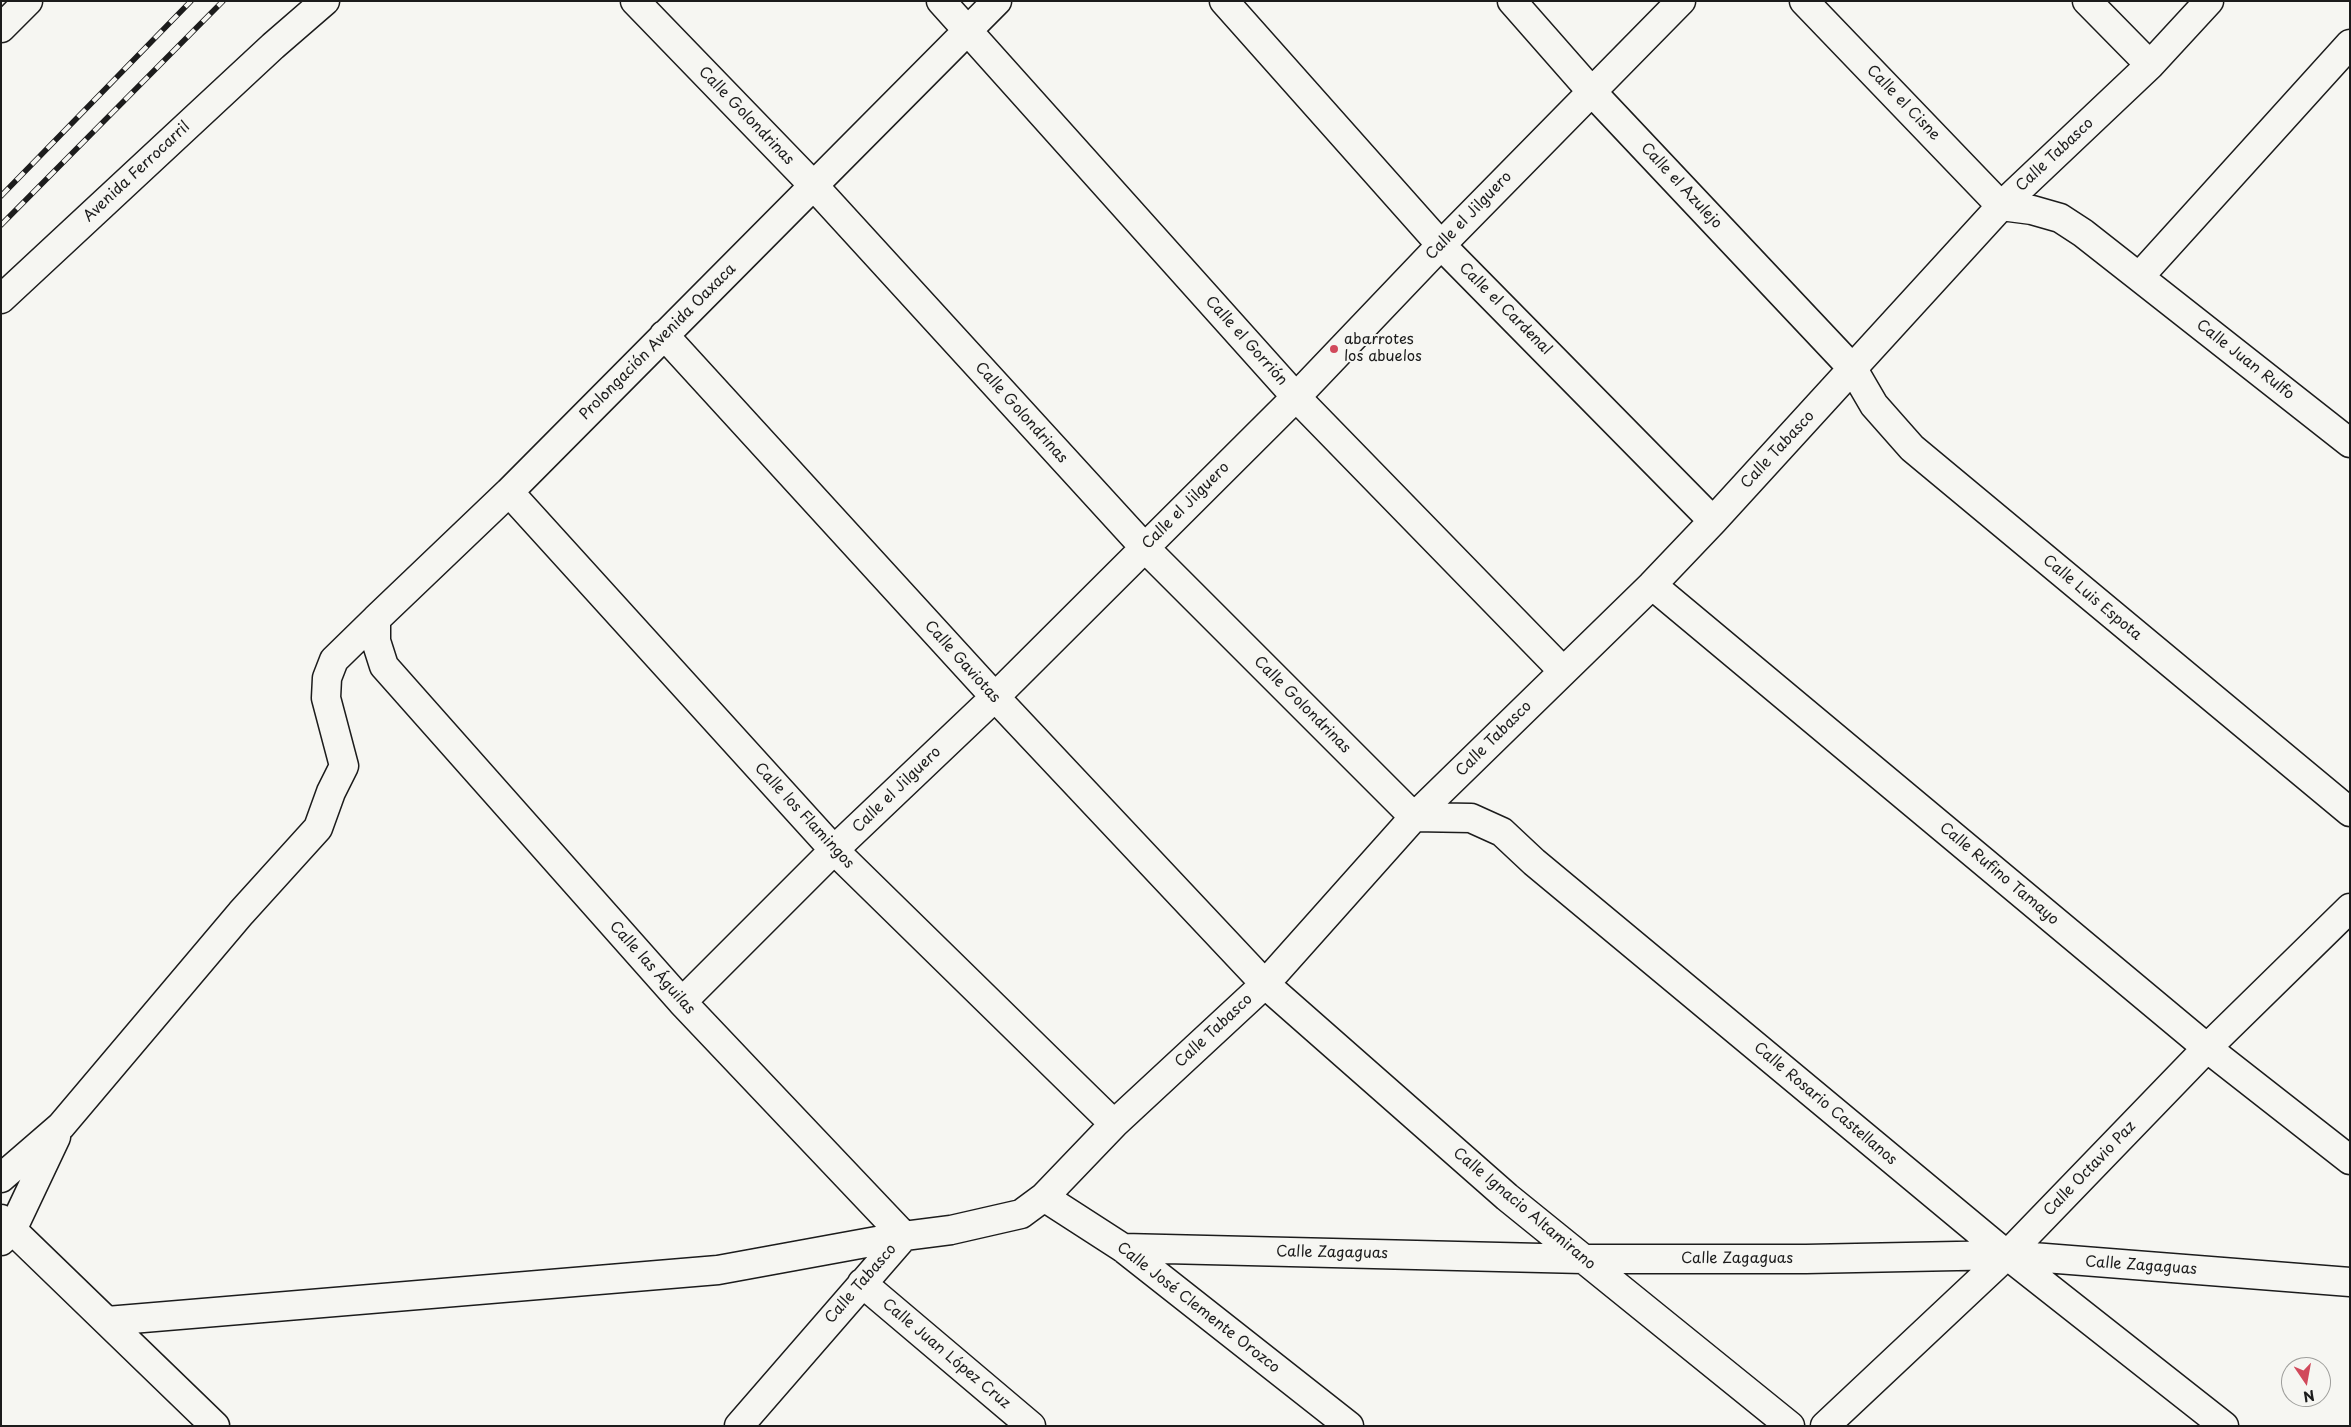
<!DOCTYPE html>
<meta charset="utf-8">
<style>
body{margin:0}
#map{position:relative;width:2351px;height:1427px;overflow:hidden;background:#f6f6f2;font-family:"Playpen Sans",sans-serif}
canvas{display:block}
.frame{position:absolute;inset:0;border:2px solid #1c1c1c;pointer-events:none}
.north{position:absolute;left:2281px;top:1357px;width:50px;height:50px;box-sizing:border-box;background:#f6f6f2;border:1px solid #9f9f9c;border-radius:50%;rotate:168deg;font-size:14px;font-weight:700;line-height:20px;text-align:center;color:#1c1c1c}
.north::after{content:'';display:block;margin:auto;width:18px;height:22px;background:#d1495b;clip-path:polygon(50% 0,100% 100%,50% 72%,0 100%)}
</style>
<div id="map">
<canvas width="2351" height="1427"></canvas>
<div class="frame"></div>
<div class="north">N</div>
</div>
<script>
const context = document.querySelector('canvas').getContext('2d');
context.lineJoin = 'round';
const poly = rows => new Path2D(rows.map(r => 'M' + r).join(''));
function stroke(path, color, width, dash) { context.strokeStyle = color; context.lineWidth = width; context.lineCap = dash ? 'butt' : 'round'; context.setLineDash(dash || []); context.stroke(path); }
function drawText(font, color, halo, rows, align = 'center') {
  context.font = font + ' "Playpen Sans",sans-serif'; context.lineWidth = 4; context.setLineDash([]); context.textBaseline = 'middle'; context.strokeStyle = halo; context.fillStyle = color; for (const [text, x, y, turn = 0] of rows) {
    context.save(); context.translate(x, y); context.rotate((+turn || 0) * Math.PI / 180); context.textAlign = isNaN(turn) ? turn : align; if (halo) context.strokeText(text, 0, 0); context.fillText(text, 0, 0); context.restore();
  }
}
const minor = poly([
 [635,1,814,186,1145,548,1414,817,1471,818,1502,832,1534,862,2007,1255,2224,1426],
 [941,1,1296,397,1563,671],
 [1224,1,1441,245,1713,521],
 [1512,1,1592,92,1853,369,1874,405,1912,448,2350,812],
 [1804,1,2001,206,2032,210,2060,218,2083,233,2139,277,2350,44],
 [2087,1,2150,65],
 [1,28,28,1],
 [2139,277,2350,443],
 [1,299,273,46,325,1],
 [664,335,995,697,1265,984,1507,1197,1790,1426],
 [509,492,834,850,1114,1124],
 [1652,585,2207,1048,2350,1160],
 [682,1002,834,850,995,697,1296,397,1441,245,1681,1],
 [1,1178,61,1126,241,913,318,828,331,792,344,766,326,698,327,678,334,660,376,619],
 [1044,1197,1123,1248,1349,1426],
 [1,1219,215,1426],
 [904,1236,682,1002,384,666,376,641,376,619,509,492,997,1],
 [1,1241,12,1230,56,1137],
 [1123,1248,1583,1259,1806,1259,2007,1255,2350,1282],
 [862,1283,1031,1426],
 [107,1321,718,1270,904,1236],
 [739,1426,904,1236,951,1230,1021,1214,1044,1197,1114,1124,1265,984,1414,817,1652,585,1713,521,2001,206,2150,65,2209,1],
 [1825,1426,2007,1255,2207,1048,2350,908]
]);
const rail = poly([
 [1,196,191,1],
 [1,225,223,1]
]);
const markers = [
 [1334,349,5,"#d1495b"]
];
const streetNames = [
 ["Calle el Cisne",1903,103,46],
 ["Calle Golondrinas",746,116,46],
 ["Calle Tabasco",2055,155,-43],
 ["Avenida Ferrocarril",137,172,-43],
 ["Calle el Azulejo",1681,186,47],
 ["Calle el Jilguero",1469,216,-46],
 ["Calle el Cardenal",1505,309,45],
 ["Calle el Gorrión",1246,341,48],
 ["Prolongación Avenida Oaxaca",658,342,-45],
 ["Calle Juan Rulfo",2245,360,38],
 ["Calle Golondrinas",1021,413,48],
 ["Calle Tabasco",1778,450,-47],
 ["Calle el Jilguero",1186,506,-45],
 ["Calle Luis Espota",2092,598,40],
 ["Calle Gaviotas",962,662,48],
 ["Calle Golondrinas",1302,705,45],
 ["Calle Tabasco",1494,739,-45],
 ["Calle el Jilguero",897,790,-44],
 ["Calle los Flamingos",804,816,47],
 ["Calle Rufino Tamayo",1999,874,40],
 ["Calle las Águilas",652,968,48],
 ["Calle Tabasco",1214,1031,-43],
 ["Calle Rosario Castellanos",1825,1104,40],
 ["Calle Octavio Paz",2090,1169,-46],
 ["Calle Ignacio Altamirano",1524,1209,40],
 ["Calle Zagaguas",1332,1253,1],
 ["Calle Zagaguas",1737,1259],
 ["Calle Zagaguas",2141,1266,4],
 ["Calle Tabasco",861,1284,-49],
 ["Calle José Clemente Orozco",1198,1308,38],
 ["Calle Juan López Cruz",946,1354,40]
];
const poiNames = [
 ["abarrotes",1344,340],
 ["los abuelos",1344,357]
];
stroke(minor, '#1c1c1c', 31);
stroke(minor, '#f6f6f2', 28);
stroke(rail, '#1c1c1c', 5.5);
stroke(rail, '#f6f6f2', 4, [11]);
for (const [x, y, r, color] of markers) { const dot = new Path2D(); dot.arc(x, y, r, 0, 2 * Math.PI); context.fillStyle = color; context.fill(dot); stroke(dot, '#f6f6f2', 2); }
drawText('15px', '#1c1c1c', '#f6f6f2', streetNames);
drawText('15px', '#1c1c1c', '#f6f6f2', poiNames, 'left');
</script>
